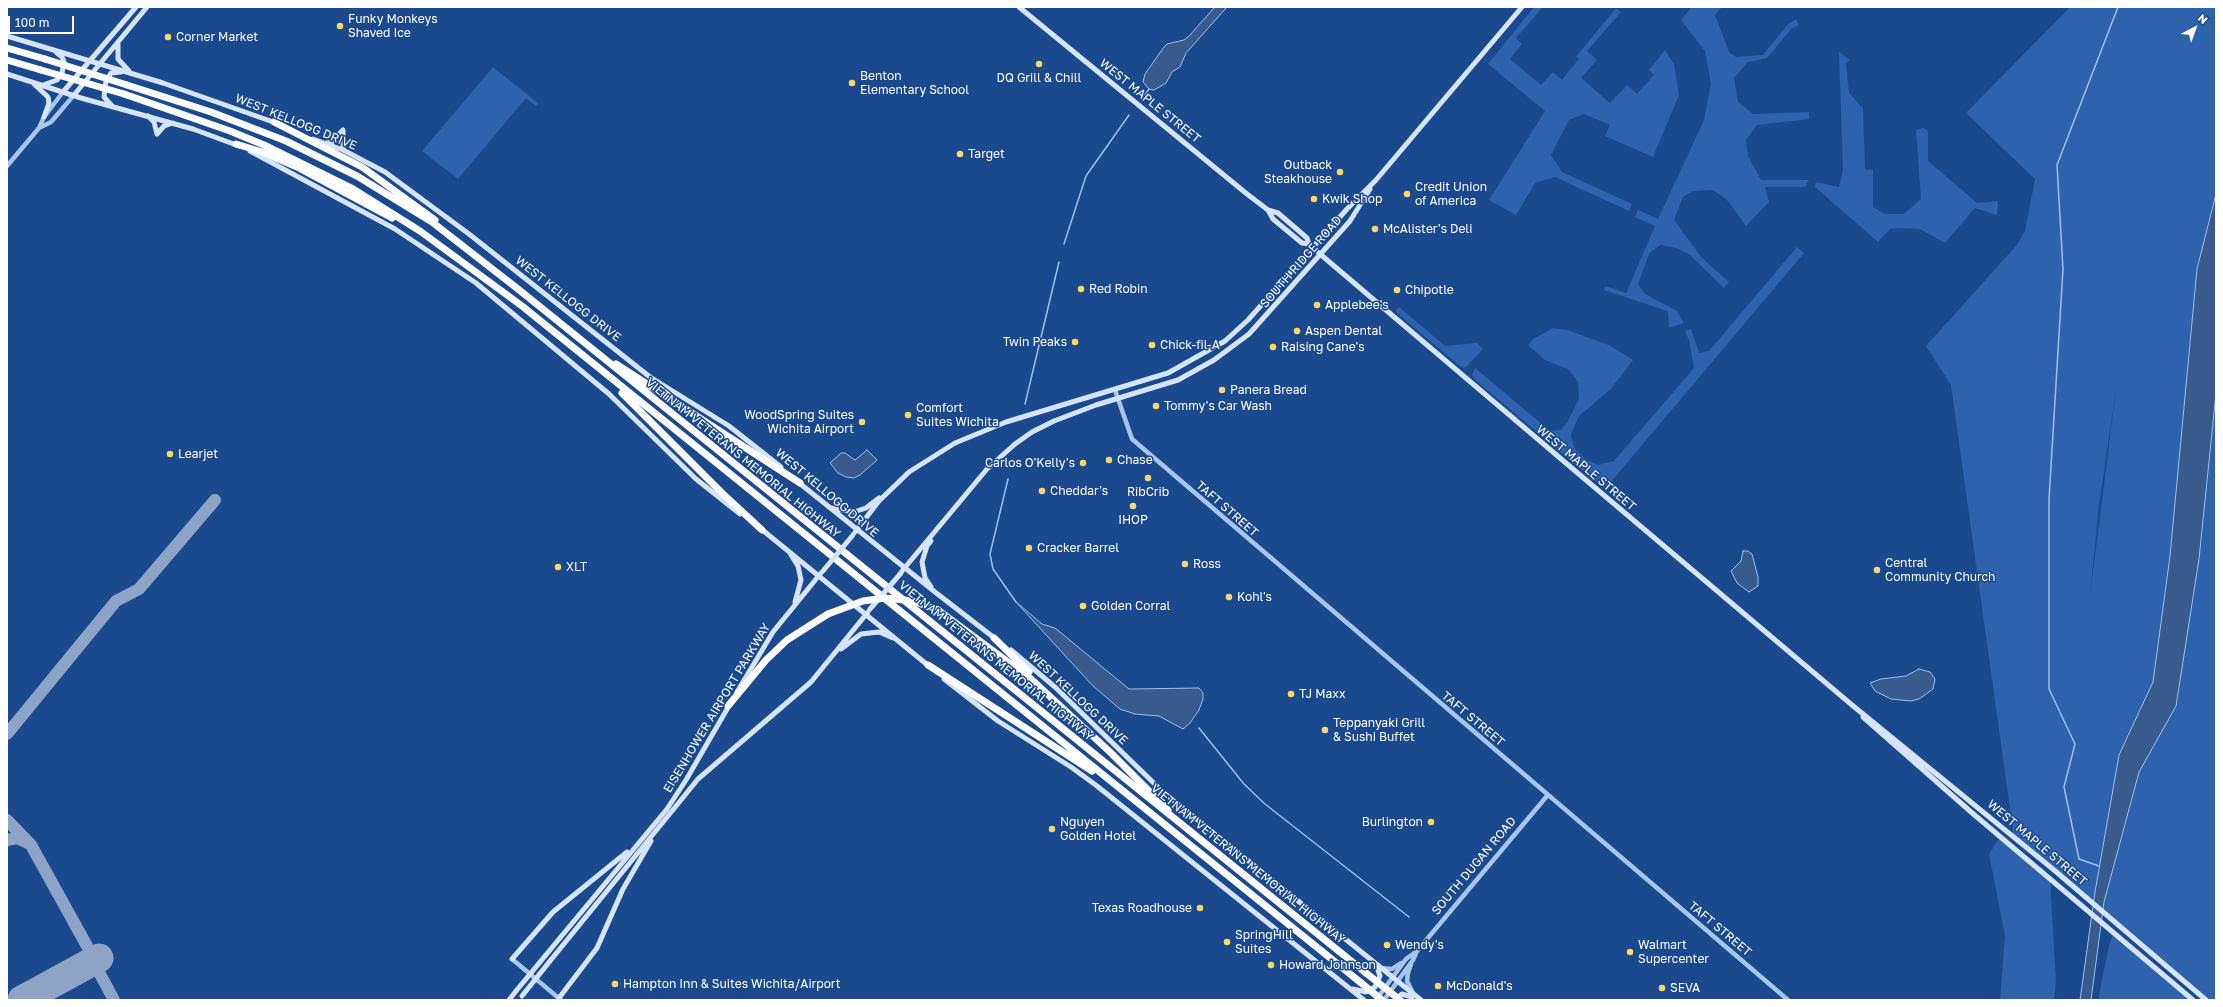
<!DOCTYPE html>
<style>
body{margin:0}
#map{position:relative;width:2223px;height:1007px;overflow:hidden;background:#1b498e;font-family:"Golos Text",sans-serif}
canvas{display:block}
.frame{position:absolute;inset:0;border:8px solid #fff;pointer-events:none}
.north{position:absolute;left:2175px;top:8px;width:40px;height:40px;-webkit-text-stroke:3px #1b498e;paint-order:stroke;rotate:41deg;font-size:11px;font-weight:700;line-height:16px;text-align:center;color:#fff}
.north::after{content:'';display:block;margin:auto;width:14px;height:18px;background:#fff;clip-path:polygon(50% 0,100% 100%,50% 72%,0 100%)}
.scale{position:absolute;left:8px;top:16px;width:66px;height:18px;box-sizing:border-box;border:2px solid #fff;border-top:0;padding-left:5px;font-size:12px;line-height:14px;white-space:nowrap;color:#fff;-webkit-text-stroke:3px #1b498e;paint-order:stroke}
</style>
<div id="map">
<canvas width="2223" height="1007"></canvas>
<div class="frame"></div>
<div class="north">N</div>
<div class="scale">100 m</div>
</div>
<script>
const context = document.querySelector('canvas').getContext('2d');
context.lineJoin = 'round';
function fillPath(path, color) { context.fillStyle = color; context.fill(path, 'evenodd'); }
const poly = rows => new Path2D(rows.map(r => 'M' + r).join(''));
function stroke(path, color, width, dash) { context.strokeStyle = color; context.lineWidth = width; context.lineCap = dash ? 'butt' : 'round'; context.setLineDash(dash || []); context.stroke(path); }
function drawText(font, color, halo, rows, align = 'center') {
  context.font = font + ' "Golos Text",sans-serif'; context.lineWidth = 3; context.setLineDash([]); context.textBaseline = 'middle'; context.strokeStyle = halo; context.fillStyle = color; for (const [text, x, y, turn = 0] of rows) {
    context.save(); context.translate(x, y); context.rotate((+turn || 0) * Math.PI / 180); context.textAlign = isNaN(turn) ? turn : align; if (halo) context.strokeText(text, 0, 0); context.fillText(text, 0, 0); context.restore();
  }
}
const green = poly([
 [1534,7,1543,7,1516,38,1522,44,1510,59,1541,85,1553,72,1562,80,1579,59,1576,57,1616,8,1621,12,1587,51,1597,60,1581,78,1610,103,1627,85,1637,94,1654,75,1649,70,1665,50,1674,64,1679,95,1653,157,1605,136,1610,125,1584,114,1569,120,1551,155,1562,172,1632,204,1629,211,1555,177,1535,183,1516,215,1489,200,1545,111,1488,64],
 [1692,7,1722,7,1715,15,1729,52,1736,57,1763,55,1788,24,1796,19,1799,25,1791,29,1767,58,1748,62,1734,78,1738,102,1753,114,1809,112,1809,119,1757,125,1746,140,1748,156,1761,180,1809,180,1805,187,1765,187,1769,202,1746,226,1727,200,1713,190,1693,191,1683,197,1674,220,1702,258,1729,282,1724,288,1689,254,1676,248,1660,245,1649,254,1638,284,1645,294,1677,311,1684,323,1669,328,1668,311,1604,290,1605,286,1626,293,1655,226,1635,217,1638,210,1658,219,1704,120,1711,83,1705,51,1681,20],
 [2070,7,2216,7,2216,1000,2205,1000,2014,837,1951,385,1926,346,2016,246,2025,231,2035,179,1966,113],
 [2116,389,2090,595,2099,506],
 [1839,52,1850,60,1846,63,1849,93,1863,108,1865,169,1873,170,1873,207,1885,214,1904,214,1921,199,1916,130,1923,128,1928,131,1928,161,1977,203,1998,201,1997,215,1975,208,1945,243,1920,229,1900,228,1890,229,1878,242,1815,187,1816,182,1839,187,1843,170],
 [493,67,538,103,536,106,526,98,458,179,422,151],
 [1797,247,1804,253,1605,489,1474,379,1472,374,1475,368,1550,431,1561,430,1568,421,1579,399,1578,382,1568,369,1545,360,1528,345,1533,339,1553,328,1567,330,1609,345,1633,360,1611,389,1579,416,1571,434,1574,448,1584,458,1598,465,1614,461,1694,368,1689,340,1685,331,1691,329,1699,353,1709,351],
 [1399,307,1445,346,1477,343,1483,349,1467,366,1464,368,1460,366,1397,313,1396,310],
 [2001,836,2050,878,2056,982,2054,1000,2000,1000,2005,936,1989,854],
 [2114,933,2197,1000,2098,1000,2109,945]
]);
const water = poly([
 [1215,7,1227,7,1186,53,1180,67,1172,72,1166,83,1154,90,1149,89,1143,82,1145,74,1164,47,1167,44,1184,40,1189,36,1215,7],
 [2216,194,2216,393,2199,559,2176,706,2139,772,2104,902,2091,1000,2080,1000,2095,892,2119,755,2153,682,2170,556,2197,269,2216,194],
 [867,450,877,460,860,475,854,478,846,477,838,473,830,463,841,453,845,453,855,460,867,450],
 [1743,551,1748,551,1752,554,1758,577,1758,586,1749,592,1737,583,1731,571,1741,561,1743,551],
 [1015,601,1042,624,1055,628,1129,689,1199,688,1203,693,1203,699,1199,710,1190,723,1183,729,1159,716,1135,714,1120,709,1093,686,1015,601],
 [1919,669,1930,672,1935,679,1933,689,1919,699,1911,701,1891,699,1875,691,1870,683,1881,679,1906,676,1919,669]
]);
const stream = poly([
 [1144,96,1149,89],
 [1064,244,1086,176,1129,115],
 [1025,404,1059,262],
 [1008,479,990,554,993,569,1016,602],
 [1199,728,1244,784,1265,804,1409,917],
 [2099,866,2079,859,2064,787,2075,744,2049,689,2049,499,2063,269,2057,165,2118,7]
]);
const taxiway = poly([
 [7,734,116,601,139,589,215,500],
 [7,820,31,845,87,946],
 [7,840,17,838,28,843],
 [100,974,114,1000]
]);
const runway = poly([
 [22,1000,99,958]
]);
const tertiary = poly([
 [39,128,51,122,74,95],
 [7,166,39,128,44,117,63,92],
 [1115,390,1132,439,1788,1000],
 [512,959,561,1000],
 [1411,964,1408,973,1407,981,1413,993],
 [1380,968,1392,969,1401,963],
 [1376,1000,1406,959,1417,951],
 [1384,1000,1413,960,1417,951,1547,796]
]);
const secondary = poly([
 [1019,7,1247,194,1268,210,1278,213,1307,238,1309,244,1320,254,1580,475,1852,705,2054,870,2206,1000],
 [7,36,163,83,276,123],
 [118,44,118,59,129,71],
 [7,74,81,98,193,129,239,146],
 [34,84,48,97,49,103,44,117],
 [43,85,57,80,62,73,64,62,62,57,56,52],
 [63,92,136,7],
 [74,95,147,7],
 [112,106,104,97,106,81,111,73,121,72],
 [148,116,154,122,157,134],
 [343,131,343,150],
 [157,134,164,126,173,123],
 [313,139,343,150,385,172,469,234,650,377,729,426,781,467],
 [327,143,332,142,343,130],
 [250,151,395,229,476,283,609,394,696,479,740,514],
 [1268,210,1273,219,1302,243,1309,244],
 [798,482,935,592,997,640],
 [831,508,854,512,866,508,879,498],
 [760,528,930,667],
 [855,532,879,501,909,472,955,443,1006,422,1168,373,1225,341,1248,320,1347,209,1376,180,1522,7],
 [791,555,798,566,801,580,795,602],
 [902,571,987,469,1015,444,1032,432,1054,421,1096,405,1178,380,1214,360,1249,334,1350,221,1370,189],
 [931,587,925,578,922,562,927,546,931,541],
 [841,649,861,634,879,632,893,638],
 [1011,650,1055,687,1163,792,1421,1000],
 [944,679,998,721,1071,767,1097,786,1364,1000],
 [737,692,773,632,821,573],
 [1863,717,1971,812,2193,1000],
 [545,956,667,809,686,780,730,704],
 [512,959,553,912,627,852],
 [550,961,698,779,811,682,868,612],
 [1353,989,1366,992,1375,987,1380,976,1376,965],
 [559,998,597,948,623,889,651,841],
 [509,1000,516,991],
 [1395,1000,1402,994,1412,997]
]);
const motorway = poly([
 [7,48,45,59],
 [7,60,41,70],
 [127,85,211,112,286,141,357,176,432,222,518,289,1366,973],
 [124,94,230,131,264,145,353,189,420,231,522,306,1360,982],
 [274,122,362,167,435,220],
 [236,144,262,152,297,167,392,218],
 [616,364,800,483],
 [622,393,722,493,762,530],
 [938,610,1031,679,1110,752,1168,810],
 [994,638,1029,672],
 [928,665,1092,771],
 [728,706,766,660,787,640,828,614]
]);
const secondaryBridge = poly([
 [823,571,853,535],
 [870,609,901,573],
 [516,991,545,956],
 [522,996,550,961]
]);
const motorwayBridge = poly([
 [45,59,127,85],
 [41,70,124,94],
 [828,614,863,601,885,598,913,601,938,610],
 [1366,973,1400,1000],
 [1360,982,1382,1000]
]);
const markers = [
 [340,26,4,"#ffd866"],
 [168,37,4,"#ffd866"],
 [1039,64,4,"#ffd866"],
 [852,83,4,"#ffd866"],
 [960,154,4,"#ffd866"],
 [1340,172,4,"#ffd866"],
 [1407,194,4,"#ffd866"],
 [1314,199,4,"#ffd866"],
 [1375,229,4,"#ffd866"],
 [1081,289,4,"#ffd866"],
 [1397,290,4,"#ffd866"],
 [1317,305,4,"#ffd866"],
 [1297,331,4,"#ffd866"],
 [1075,342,4,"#ffd866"],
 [1152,345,4,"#ffd866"],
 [1273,347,4,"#ffd866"],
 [1222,390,4,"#ffd866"],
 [1156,406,4,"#ffd866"],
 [908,415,4,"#ffd866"],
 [862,422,4,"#ffd866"],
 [170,454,4,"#ffd866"],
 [1109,460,4,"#ffd866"],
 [1083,463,4,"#ffd866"],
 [1148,478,4,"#ffd866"],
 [1042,491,4,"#ffd866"],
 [1133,506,4,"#ffd866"],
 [1029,548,4,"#ffd866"],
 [1185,564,4,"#ffd866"],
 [558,567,4,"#ffd866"],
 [1877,570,4,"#ffd866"],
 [1229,597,4,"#ffd866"],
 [1083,606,4,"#ffd866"],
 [1291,694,4,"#ffd866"],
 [1325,730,4,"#ffd866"],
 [1431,822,4,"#ffd866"],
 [1052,829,4,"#ffd866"],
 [1200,908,4,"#ffd866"],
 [1227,942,4,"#ffd866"],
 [1387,945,4,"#ffd866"],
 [1630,952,4,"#ffd866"],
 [1271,965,4,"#ffd866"],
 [615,984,4,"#ffd866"],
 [1438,986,4,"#ffd866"],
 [1662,988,4,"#ffd866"]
];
const poiNames = [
 ["Funky Monkeys",348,19],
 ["Shaved Ice",348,33],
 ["Corner Market",176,37],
 ["Benton",860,76],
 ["Elementary School",860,90],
 ["DQ Grill & Chill",1039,78,"center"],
 ["Target",968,154],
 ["Outback",1332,165,"right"],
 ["Steakhouse",1332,179,"right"],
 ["Credit Union",1415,187],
 ["of America",1415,201],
 ["Kwik Shop",1322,199],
 ["McAlister's Deli",1383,229],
 ["Red Robin",1089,289],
 ["Chipotle",1405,290],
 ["Applebee's",1325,305],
 ["Aspen Dental",1305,331],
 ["Twin Peaks",1067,342,"right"],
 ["Chick-fil-A",1160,345],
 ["Raising Cane's",1281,347],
 ["Panera Bread",1230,390],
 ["Tommy's Car Wash",1164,406],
 ["Comfort",916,408],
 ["Suites Wichita",916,422],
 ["WoodSpring Suites",854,415,"right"],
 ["Wichita Airport",854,429,"right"],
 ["Learjet",178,454],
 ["Chase",1117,460],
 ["Carlos O'Kelly's",1075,463,"right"],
 ["Cheddar's",1050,491],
 ["RibCrib",1148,492,"center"],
 ["IHOP",1133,520,"center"],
 ["Cracker Barrel",1037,548],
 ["Central",1885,563],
 ["Community Church",1885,577],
 ["Ross",1193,564],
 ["XLT",566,567],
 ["Kohl's",1237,597],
 ["Golden Corral",1091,606],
 ["TJ Maxx",1299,694],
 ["Teppanyaki Grill",1333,723],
 ["& Sushi Buffet",1333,737],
 ["Nguyen",1060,822],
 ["Golden Hotel",1060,836],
 ["Burlington",1423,822,"right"],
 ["Texas Roadhouse",1192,908,"right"],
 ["SpringHill",1235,935],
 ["Suites",1235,949],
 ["Wendy's",1395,945],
 ["Walmart",1638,945],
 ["Supercenter",1638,959],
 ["Howard Johnson",1279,965],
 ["Hampton Inn & Suites Wichita/Airport",623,984],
 ["McDonald's",1446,986],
 ["SEVA",1670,988]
];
const streetNames = [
 ["WEST MAPLE STREET",1150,101,39],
 ["WEST KELLOGG DRIVE",296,122,22],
 ["SOUTH RIDGE ROAD",1301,262,-49],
 ["WEST KELLOGG DRIVE",568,299,38],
 ["VIETNAM VETERANS MEMORIAL HIGHWAY",743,458,39],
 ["WEST MAPLE STREET",1586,468,40],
 ["WEST KELLOGG DRIVE",827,493,40],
 ["TAFT STREET",1227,509,41],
 ["VIETNAM VETERANS MEMORIAL HIGHWAY",996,661,39],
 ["WEST KELLOGG DRIVE",1078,698,43],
 ["EISENHOWER AIRPORT PARKWAY",717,708,-59],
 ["TAFT STREET",1473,719,40],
 ["WEST MAPLE STREET",2037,843,40],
 ["VIETNAM VETERANS MEMORIAL HIGHWAY",1248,864,39],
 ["SOUTH DUGAN ROAD",1474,866,-50],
 ["TAFT STREET",1720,929,40]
];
fillPath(green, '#2e62ac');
fillPath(water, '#395a8d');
stroke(water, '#9cc0f0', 1);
stroke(stream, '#9cc0f0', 1.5);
stroke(taxiway, '#8da4c6', 12);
stroke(runway, '#8da4c6', 29);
stroke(tertiary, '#a9c5ee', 4.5);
stroke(secondary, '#d5e4fa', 5);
stroke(motorway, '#fff', 7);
stroke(secondaryBridge, '#d5e4fa', 5);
stroke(motorwayBridge, '#fff', 7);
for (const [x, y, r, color] of markers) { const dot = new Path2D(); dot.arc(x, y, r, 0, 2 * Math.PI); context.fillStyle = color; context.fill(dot); stroke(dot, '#1b498e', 1.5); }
drawText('12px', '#fff', '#1b498e', poiNames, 'left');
drawText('12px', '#fff', '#1b498e', streetNames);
</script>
